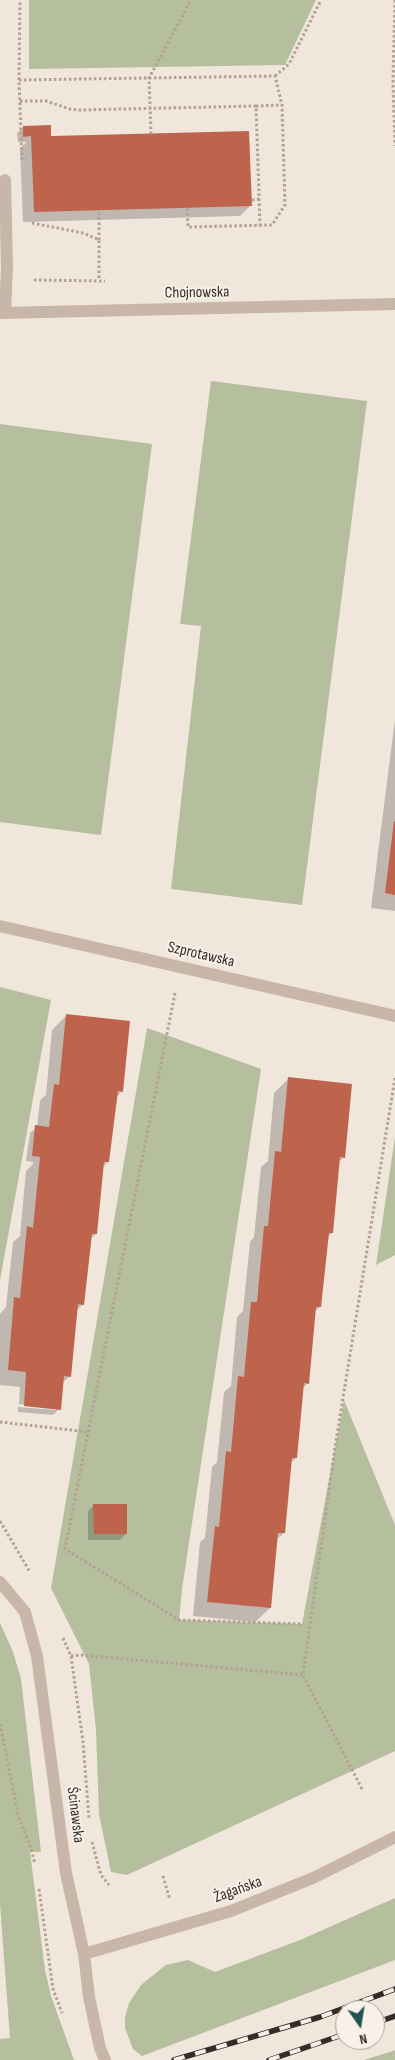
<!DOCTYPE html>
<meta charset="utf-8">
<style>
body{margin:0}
#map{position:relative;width:395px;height:2060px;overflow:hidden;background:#f0e6dc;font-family:"Sofia Sans Condensed",sans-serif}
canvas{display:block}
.north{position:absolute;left:335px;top:2000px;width:50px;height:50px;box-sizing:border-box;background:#f8f1e8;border:1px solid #aaa29b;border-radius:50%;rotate:167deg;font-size:14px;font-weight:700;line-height:20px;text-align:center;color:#352c28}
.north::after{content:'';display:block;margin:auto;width:18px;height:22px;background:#205354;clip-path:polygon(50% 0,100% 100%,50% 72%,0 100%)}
</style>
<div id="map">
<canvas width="395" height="2060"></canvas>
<div class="north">N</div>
</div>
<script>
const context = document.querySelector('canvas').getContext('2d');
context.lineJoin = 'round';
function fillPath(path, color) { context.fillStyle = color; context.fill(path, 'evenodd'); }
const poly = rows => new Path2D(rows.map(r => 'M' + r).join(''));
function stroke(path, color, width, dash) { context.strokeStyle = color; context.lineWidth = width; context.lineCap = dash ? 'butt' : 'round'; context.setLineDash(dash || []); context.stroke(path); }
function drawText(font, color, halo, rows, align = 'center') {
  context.font = font + ' "Sofia Sans Condensed",sans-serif'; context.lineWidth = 4; context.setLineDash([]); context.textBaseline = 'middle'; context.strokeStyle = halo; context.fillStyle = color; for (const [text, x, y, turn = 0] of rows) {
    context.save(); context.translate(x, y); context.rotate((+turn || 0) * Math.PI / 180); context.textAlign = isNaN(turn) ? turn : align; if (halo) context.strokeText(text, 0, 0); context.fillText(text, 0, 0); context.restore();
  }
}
const green = poly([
 [29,0,316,0,285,65,29,69],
 [211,381,367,401,302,905,171,889,201,626,180,624],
 [0,424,152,444,101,835,0,822],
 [0,987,51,1000,0,1280],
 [147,1028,261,1069,182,1589,179,1620,302,1624,344,1400,395,1525,395,1751,127,1875,111,1872,99,1814,96,1730,89,1664,51,1588],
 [395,1137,395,1255,376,1265],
 [0,1623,13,1652,21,1679,41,1852,30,1852,45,1970,51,1996,74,2060,0,2060,0,2039,10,2038,0,1904],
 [395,1898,395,1960,142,2056,133,2049,125,2028,125,2017,129,2003,141,1985,166,1965,188,1960,215,1972,300,1940],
 [395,2050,395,2060,364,2060,390,2052]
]);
const shadow = poly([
 [23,127,50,137,250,206,240,216,23,222,20,148,27,142,18,142,17,133],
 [395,719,395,911,371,908],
 [67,1015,129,1022,121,1092,116,1098,108,1162,103,1167,96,1234,90,1239,83,1304,76,1311,70,1376,62,1383,59,1409,53,1415,18,1412,18,1407,56,1410,56,1408,19,1404,20,1387,0,1385,0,1314,6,1307,13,1242,20,1236,26,1171,33,1164,33,1162,26,1161,30,1133,37,1127,40,1100,46,1095,52,1030],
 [289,1078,344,1157,338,1163,332,1233,327,1238,320,1307,314,1312,308,1383,303,1388,296,1458,290,1463,284,1533,276,1540,270,1608,255,1622,193,1616,200,1542,205,1538,212,1467,217,1462,224,1392,231,1386,237,1317,243,1311,250,1242,254,1237,261,1167,268,1161,274,1093],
 [94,1505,126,1534,120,1540,88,1540,88,1511]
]);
const building = poly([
 [51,125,51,136,249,131,252,206,34,212,31,136,23,137,23,126],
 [394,821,395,821,395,895,385,893],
 [66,1014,130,1021,123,1092,118,1091,109,1162,104,1162,97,1234,92,1234,84,1305,78,1304,71,1377,64,1376,61,1410,24,1406,26,1372,8,1370,14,1297,20,1298,27,1226,33,1228,40,1157,32,1156,35,1125,49,1127,54,1084,59,1085],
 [288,1077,352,1084,345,1158,340,1157,333,1233,329,1233,321,1307,316,1307,309,1384,304,1383,297,1458,292,1458,285,1533,278,1533,271,1608,207,1602,215,1526,219,1527,226,1451,231,1452,238,1376,244,1377,251,1302,257,1302,264,1226,268,1226,275,1151,281,1152],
 [93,1504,127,1504,127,1534,94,1534]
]);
const path = poly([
 [395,0,393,81,395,146],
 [275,76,289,64,321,0],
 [19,80,20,0],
 [20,101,46,101,70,109,79,110,256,106,260,225],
 [256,106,282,105],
 [151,134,149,78,191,0],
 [22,160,19,80,275,76,282,105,285,205,272,225,188,227,187,208],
 [252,200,259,199],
 [32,223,83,233,99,240,99,280],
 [99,240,99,211],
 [34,280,105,281],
 [175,993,65,1549,179,1620,302,1624],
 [0,1422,89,1432],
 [0,1521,30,1572],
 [63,1638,71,1656,83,1742,89,1819],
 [71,1656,81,1655,303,1675],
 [0,1724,19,1819,30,1845,35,1864],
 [362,1789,303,1675,335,1447,395,1078],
 [92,1842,101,1875,109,1885],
 [163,1876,170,1900],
 [39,1889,53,1989,62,2013]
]);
const service = poly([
 [5,180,7,267,5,313]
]);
const minor = poly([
 [0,313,395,304],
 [0,926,395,1016],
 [0,1582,25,1612,37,1656,66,1873,84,1954,89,1997,100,2048,105,2060],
 [84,1954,231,1911,313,1878,395,1837]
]);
const rail = poly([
 [375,2023,395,2016],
 [174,2060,320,2017,395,1989],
 [269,2060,345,2034]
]);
const streetNames = [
 ["Chojnowska",197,293,-1],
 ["Szprotawska",201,955,13],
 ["Ścinawska",75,1815,83],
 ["Żagańska",238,1890,-20]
];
fillPath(green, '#b5bf9d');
fillPath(shadow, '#0003');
fillPath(building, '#bf644c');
stroke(path, '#b4a093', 3, [2.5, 2.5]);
stroke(service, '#c8b6a9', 12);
stroke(minor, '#c8b6a9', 12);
stroke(rail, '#352c28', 5.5);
stroke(rail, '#f8f1e8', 4, [11]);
drawText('16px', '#352c28', '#f8f1e8', streetNames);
</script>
